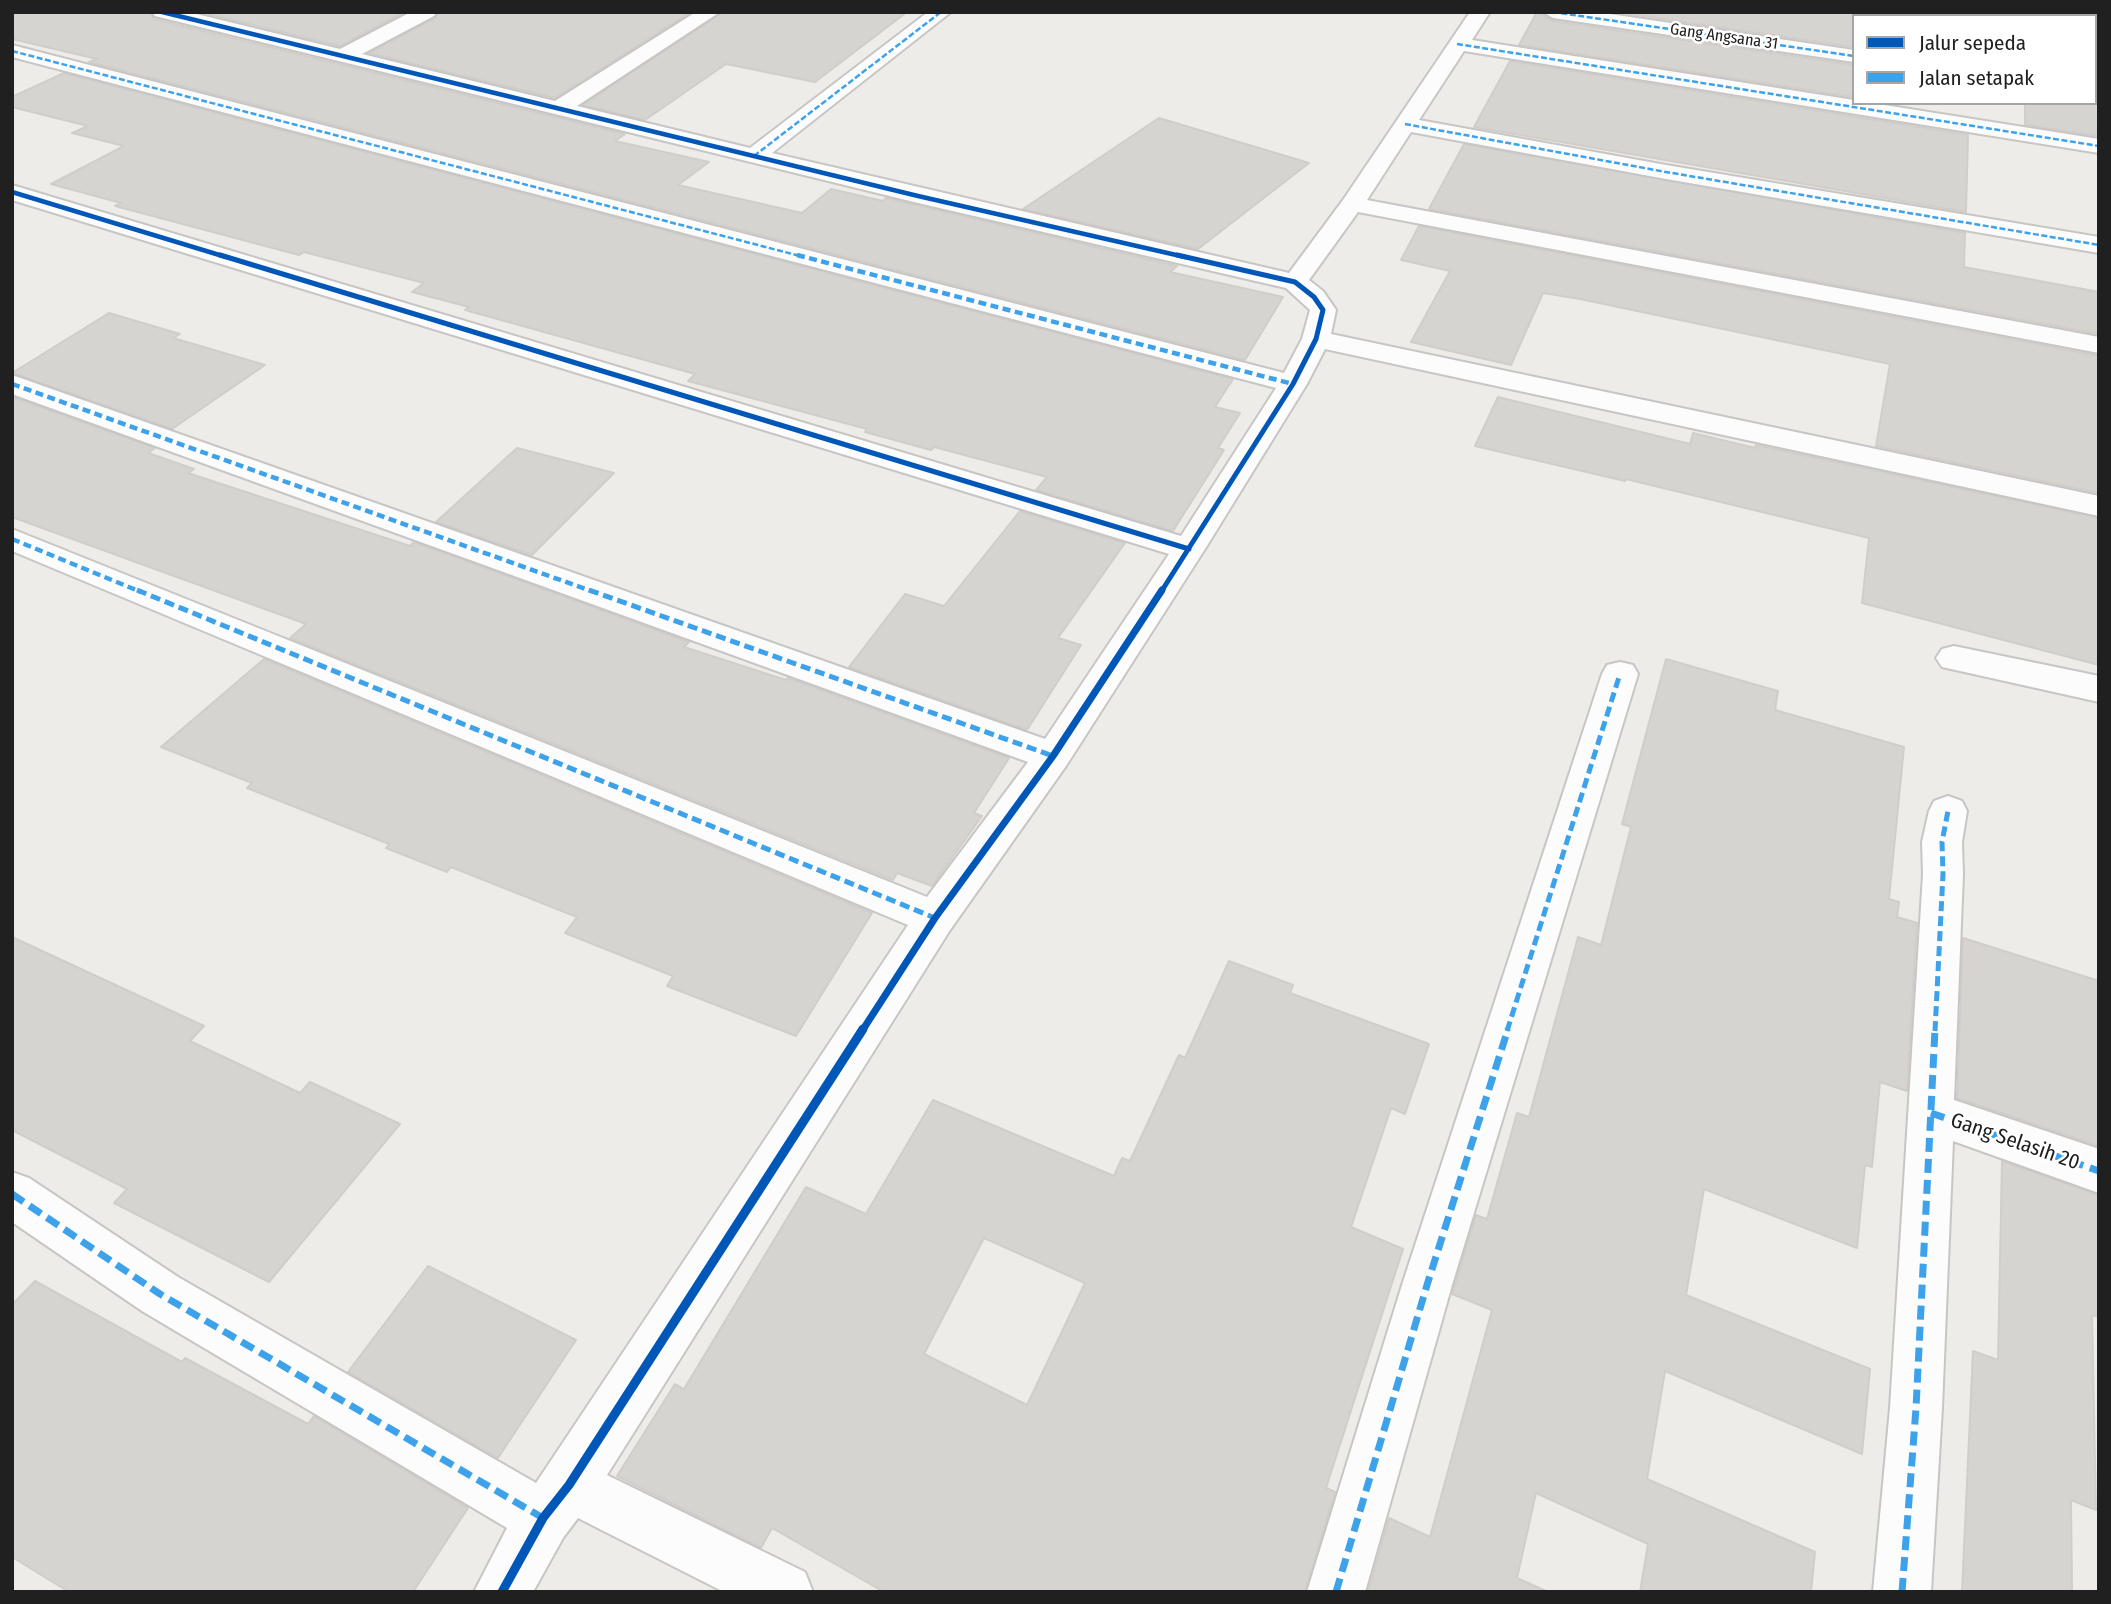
<!DOCTYPE html>
<style>
body{margin:0}
#map{position:relative;width:2111px;height:1604px;overflow:hidden;background:#eeece8;font-family:"Fira Sans Condensed",sans-serif}
canvas{display:block}
.frame{position:absolute;inset:0;border:14px solid #202020;pointer-events:none}
.legend{position:absolute;left:1852px;top:14px;width:245px;height:91px;box-sizing:border-box;background:#fff;border:2px solid #a6a6a6;margin:0;padding:9px 12px;list-style:none;font-size:21px;color:#202020}
.legend li{display:flex;align-items:center;gap:14px;height:35px}
.legend b{width:35px;border:2px solid #a6a6a6}
</style>
<div id="map">
<canvas width="2111" height="1604"></canvas>
<div class="frame"></div>
<ul class="legend">
<li><b style="height:9px;background:#0057b8"></b>Jalur sepeda</li>
<li><b style="height:9px;background:#3da2ea"></b>Jalan setapak</li>
</ul>
</div>
<script>
const context = document.querySelector('canvas').getContext('2d');
context.lineJoin = 'round';
function fillPath(path, color) { context.fillStyle = color; context.fill(path, 'evenodd'); }
const poly = rows => new Path2D(rows.map(r => 'M' + r).join(''));
function stroke(path, color, width, dash) { context.strokeStyle = color; context.lineWidth = width; context.lineCap = dash ? 'butt' : 'round'; context.setLineDash(dash || []); context.stroke(path); }
function drawText(font, color, halo, rows, align = 'center') {
  context.font = font + ' "Fira Sans Condensed",sans-serif'; context.lineWidth = 5; context.setLineDash([]); context.textBaseline = 'middle'; context.strokeStyle = halo; context.fillStyle = color; for (const [text, x, y, turn = 0] of rows) {
    context.save(); context.translate(x, y); context.rotate((+turn || 0) * Math.PI / 180); context.textAlign = isNaN(turn) ? turn : align; if (halo) context.strokeText(text, 0, 0); context.fillText(text, 0, 0); context.restore();
  }
}
const building = poly([
 [12,12,150,12,154,19,625,134,615,141,709,162,678,185,802,213,831,189,883,201,886,198,1177,266,1170,272,1283,297,1245,360,89,62,97,59,12,39,12,12],
 [200,12,405,12,340,46,200,12],
 [439,12,691,12,555,98,369,53,435,18,439,12],
 [723,12,907,12,815,82,726,64,645,120,583,105,723,12],
 [1537,12,1553,21,1854,65,1854,97,1519,45,1537,12],
 [1616,12,1854,12,1854,47,1616,12],
 [1510,61,1968,135,1966,212,1474,127,1510,61],
 [64,73,1233,379,1215,407,1240,413,1218,448,1224,450,1173,531,1036,490,1047,477,934,447,931,450,865,432,867,429,688,381,695,374,465,310,469,307,412,292,424,283,304,252,299,255,115,206,121,203,51,184,124,146,72,133,88,126,12,107,12,97,64,73],
 [2095,101,2099,101,2099,136,2025,125,2025,103,2095,103,2095,101],
 [1159,118,1309,163,1198,249,1023,209,1159,118],
 [1464,144,1965,233,1964,267,2099,292,2099,334,1429,209,1464,144],
 [1419,226,2099,356,2099,493,1876,446,1890,364,1580,299,1543,293,1511,365,1411,342,1450,271,1401,260,1419,226],
 [109,313,180,334,173,338,265,365,172,429,12,373,109,313],
 [12,397,155,448,148,453,194,469,188,473,410,546,414,542,689,642,684,647,786,680,788,678,1009,758,974,813,982,816,932,886,897,873,893,880,290,638,306,624,12,517,12,397],
 [1498,397,1690,444,1693,433,1755,448,1756,445,2099,518,2099,665,1862,603,1869,538,1626,479,1625,481,1475,446,1498,397],
 [517,448,614,473,532,555,436,522,517,448],
 [1020,511,1125,543,1058,638,1081,645,1027,730,849,667,905,594,944,606,1020,511],
 [264,659,872,913,796,1036,667,986,673,976,565,933,577,917,451,867,447,872,386,848,389,844,247,788,252,783,161,747,264,659],
 [1666,659,1778,691,1775,710,1904,747,1889,899,1899,902,1897,917,1917,923,1907,1091,1880,1082,1872,1167,1865,1165,1857,1248,1704,1189,1686,1295,1870,1369,1862,1454,1665,1371,1647,1479,1815,1552,1811,1592,1640,1592,1648,1544,1536,1493,1517,1578,1548,1592,1368,1592,1389,1518,1430,1537,1492,1310,1452,1294,1476,1215,1487,1219,1517,1113,1529,1117,1578,937,1601,945,1631,827,1622,824,1666,659],
 [12,937,204,1026,190,1041,300,1093,310,1082,400,1124,269,1282,114,1203,127,1189,12,1130,12,937],
 [1963,938,2099,981,2099,1146,1957,1098,1963,938],
 [1229,961,1293,985,1290,993,1429,1044,1405,1114,1391,1108,1351,1227,1403,1249,1326,1488,1335,1492,1305,1592,884,1592,772,1528,761,1548,617,1476,675,1384,684,1389,806,1187,866,1214,933,1100,1114,1176,1122,1158,1130,1161,1179,1055,1185,1058,1229,961],
 [984,1238,1085,1283,1027,1405,924,1354,984,1238],
 [2002,1161,2099,1195,2099,1317,2092,1315,2096,1510,2071,1500,2072,1592,1962,1592,1973,1351,1998,1360,2002,1161],
 [428,1266,576,1340,498,1458,348,1372,428,1266],
 [35,1281,182,1362,185,1358,308,1424,314,1416,468,1508,413,1592,69,1592,12,1557,12,1305,35,1281]
]);
const street = poly([
 [152,12,188,12,340,49,411,12,437,12,434,16,362,54,555,101,696,12,720,12,577,106,750,148,928,12,951,12,772,153,1289,273,1343,200,1470,12,1490,12,1472,40,1854,100,1854,103,1872,103,2099,139,2099,153,1464,51,1419,120,1666,165,2099,237,2099,253,1666,179,1411,132,1367,200,2099,337,2099,353,1358,212,1309,280,1323,291,1336,310,1331,334,2099,496,2099,516,1325,349,1307,384,1205,549,1066,766,950,930,607,1475,805,1572,813,1592,724,1592,578,1518,563,1538,533,1592,474,1592,507,1528,142,1311,12,1222,12,1172,29,1178,178,1277,536,1483,908,925,12,551,12,529,927,897,1028,762,12,394,12,375,1045,739,1169,554,12,200,12,185,1181,536,1276,388,12,57,12,45,1284,373,1302,339,1310,310,1286,288,918,203,155,16,152,12],
 [1543,12,1596,12,1854,50,1854,62,1553,18,1543,12],
 [2055,12,2097,12,2099,18,2095,21,2095,16,2058,16,2055,12],
 [2095,85,2099,85,2099,98,2095,98,2095,85],
 [1954,646,2099,676,2099,702,1942,667,1936,658,1942,649,1954,646],
 [1620,662,1633,665,1638,674,1452,1285,1365,1592,1307,1592,1402,1285,1602,674,1607,665,1620,662],
 [1948,796,1962,801,1967,811,1962,842,1963,874,1954,1100,2099,1149,2099,1193,1953,1141,1942,1408,1931,1592,1873,1592,1890,1408,1923,874,1922,842,1929,811,1934,801,1948,796]
]);
const quietFar3 = poly([
 [1553,12,1854,56],
 [1457,44,2099,146],
 [12,51,804,257],
 [2095,91,2099,92],
 [1405,124,1666,172,2099,245],
 [754,156,941,12]
]);
const quietFar2 = poly([
 [797,255,1293,384],
 [12,384,594,592],
 [12,539,141,592]
]);
const quietFar1 = poly([
 [137,590,935,918],
 [589,590,1053,756],
 [1507,1031,1620,674],
 [1935,1031,1943,874,1942,842,1948,811]
]);
const quiet = poly([
 [1931,1113,2099,1171],
 [12,1194,160,1294,543,1518],
 [1336,1592,1427,1285,1508,1029],
 [1902,1592,1916,1408,1935,1029]
]);
const cyclewayFar3 = poly([
 [162,12,918,196,1185,257],
 [12,192,226,257]
]);
const cyclewayFar2 = poly([
 [220,255,1189,549],
 [1161,592,1293,384,1316,339,1323,310,1314,297,1295,282,1177,255]
]);
const cyclewayFar1 = poly([
 [862,1031,935,918,1053,756,1162,590]
]);
const cycleway = poly([
 [502,1592,543,1518,569,1485,863,1029]
]);
const farStreetnames = [
 ["Gang Angsana 31",1724,37,8]
];
const nearStreetnames = [
 ["Gang Selasih 20",2015,1142,19]
];
fillPath(building, '#d6d4d1');
stroke(building, '#d1cdc9', 2);
stroke(street, '#c7c6c4', 4);
fillPath(street, '#fcfcfc');
stroke(quietFar3, '#3da2ea', 2.5, [6, 2.5]);
stroke(quietFar2, '#3da2ea', 4.5, [8, 4.5]);
stroke(quietFar1, '#3da2ea', 5, [10, 5]);
stroke(quiet, '#3da2ea', 7, [14, 7]);
stroke(cyclewayFar3, '#0057b8', 4.5);
stroke(cyclewayFar2, '#0057b8', 5);
stroke(cyclewayFar1, '#0057b8', 7);
stroke(cycleway, '#0057b8', 9);
drawText('16px', '#202020', '#fff', farStreetnames);
drawText('21px', '#202020', '#fff', nearStreetnames);
</script>
